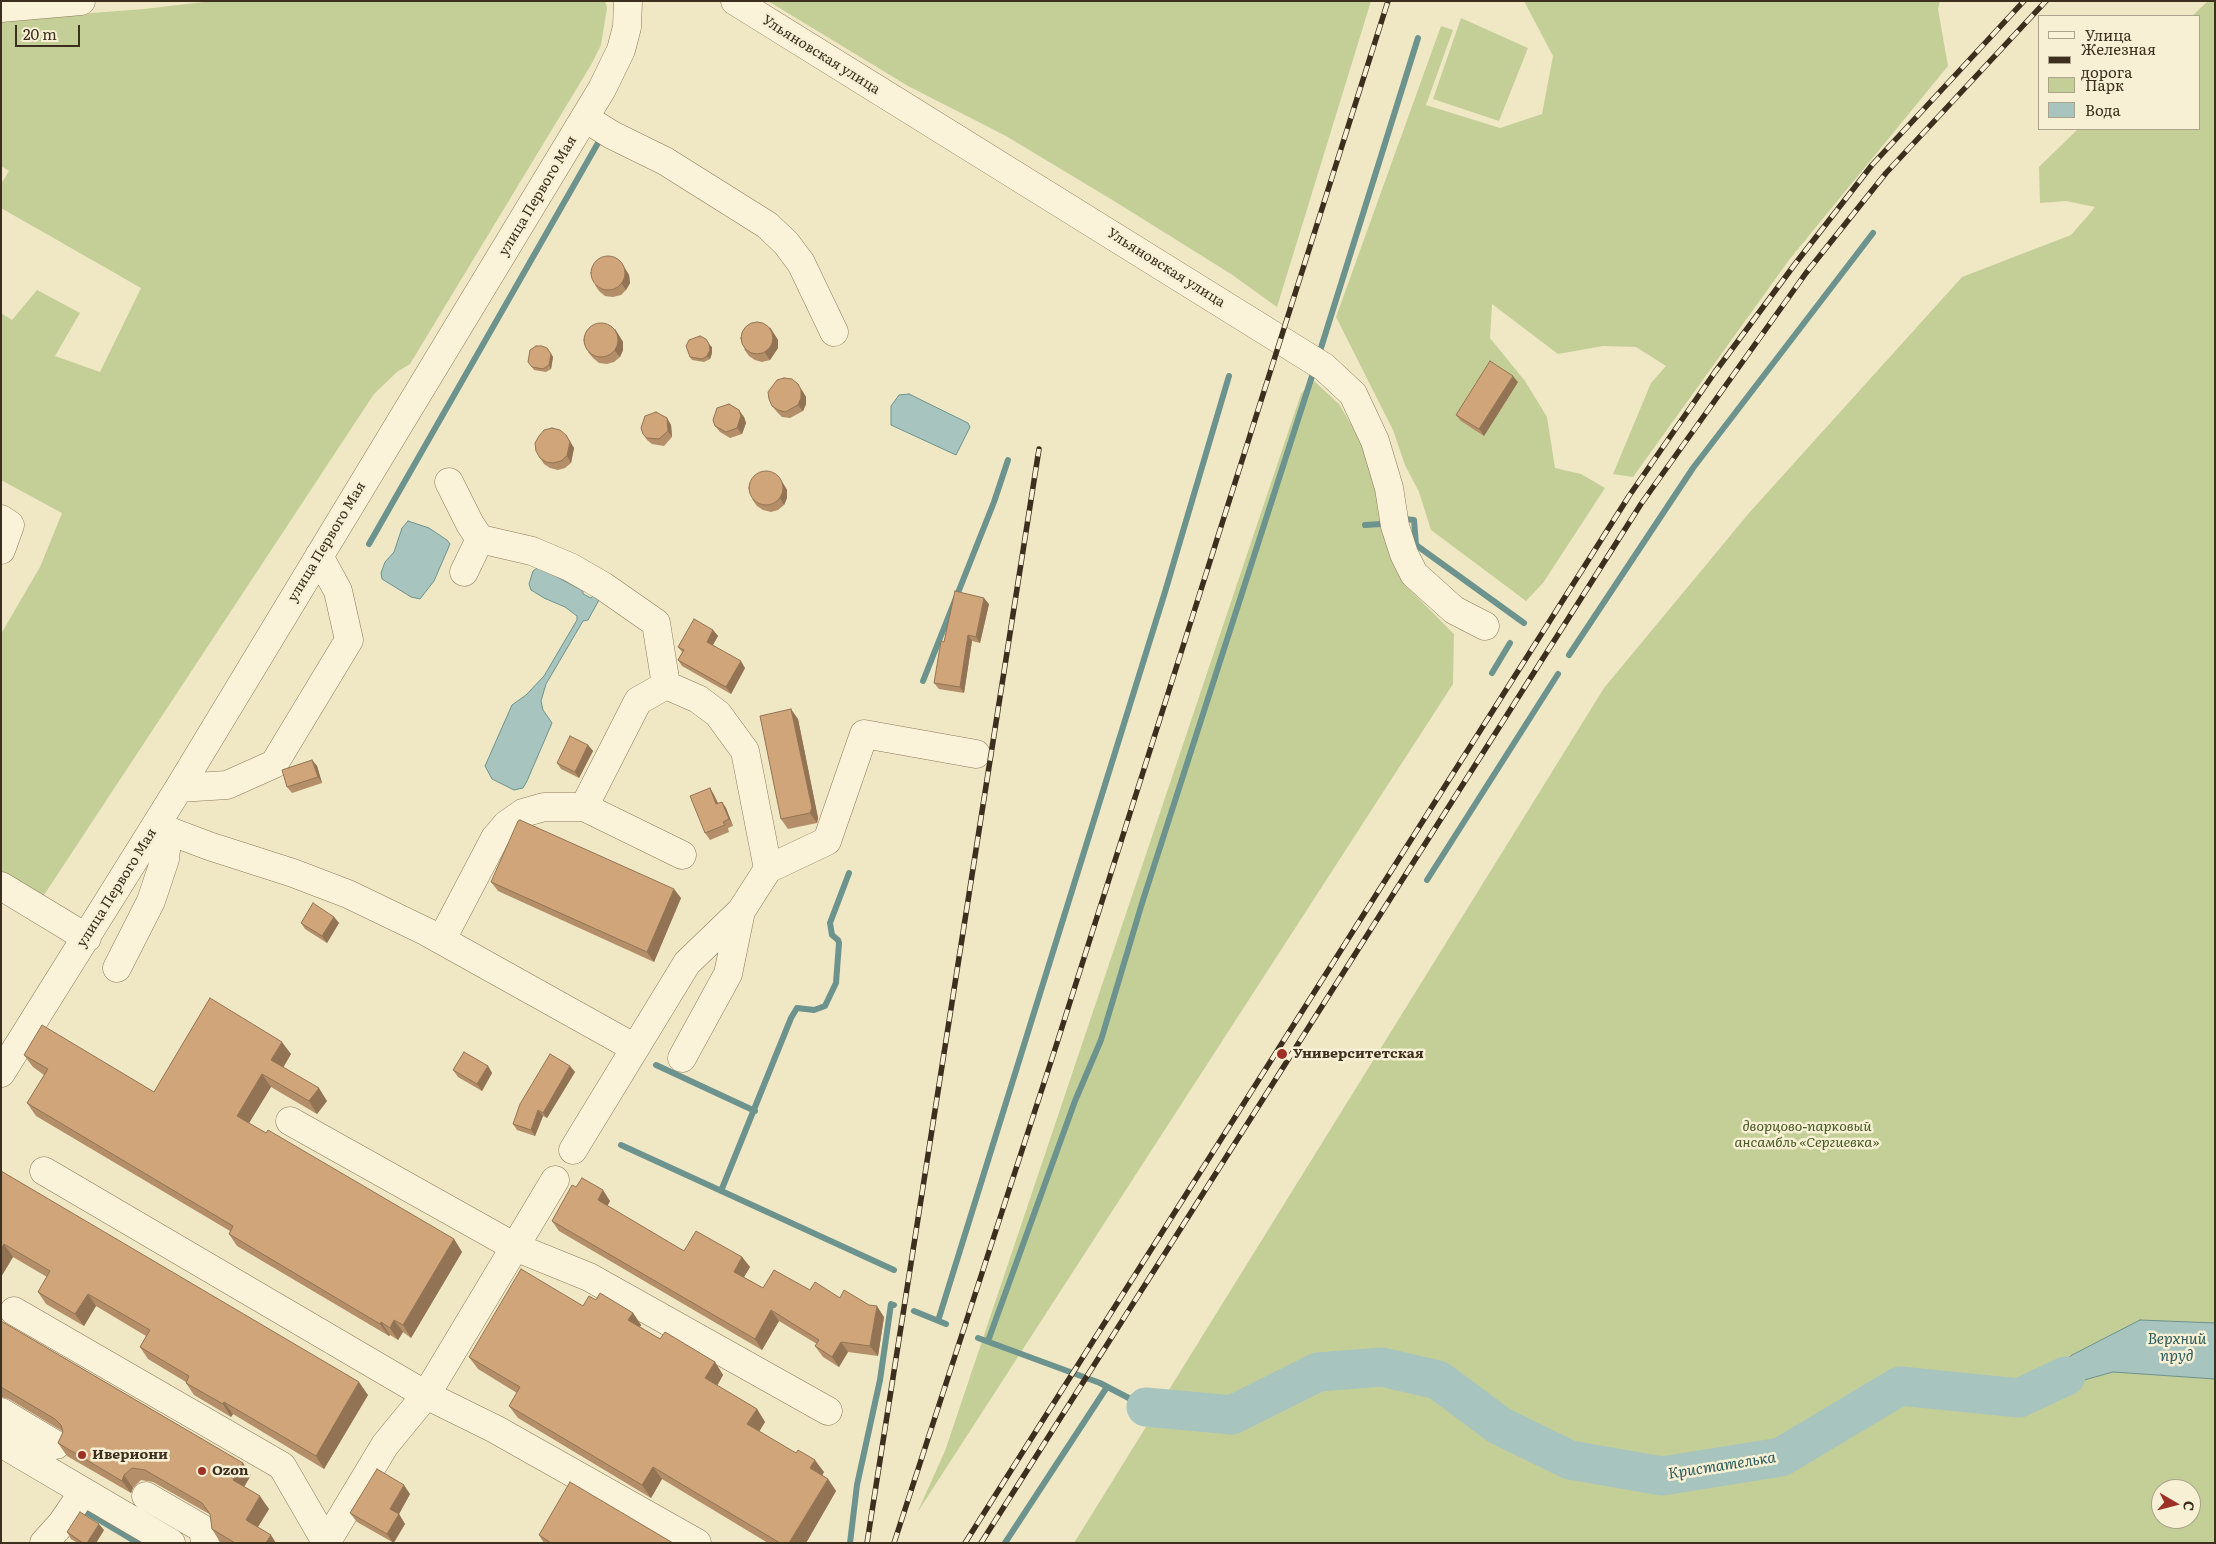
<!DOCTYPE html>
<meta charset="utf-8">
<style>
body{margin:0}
#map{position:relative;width:2216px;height:1544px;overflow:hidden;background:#f0e7c5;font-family:Literata,serif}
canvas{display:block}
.frame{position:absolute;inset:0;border:2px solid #3c2f1e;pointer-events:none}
.legend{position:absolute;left:2038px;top:15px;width:162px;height:115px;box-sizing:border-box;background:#f7f0d5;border:1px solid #aca38c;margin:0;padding:6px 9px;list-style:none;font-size:15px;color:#3c2f1e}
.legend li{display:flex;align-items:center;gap:10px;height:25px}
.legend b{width:25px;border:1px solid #aca38c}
.north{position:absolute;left:2151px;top:1479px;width:50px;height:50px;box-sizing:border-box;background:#f7f0d5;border:1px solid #aca38c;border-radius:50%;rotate:98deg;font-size:14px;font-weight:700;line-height:20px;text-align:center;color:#3c2f1e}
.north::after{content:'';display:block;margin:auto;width:18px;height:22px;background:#9f3026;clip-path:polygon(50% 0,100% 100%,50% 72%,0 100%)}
.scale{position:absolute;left:15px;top:25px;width:65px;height:22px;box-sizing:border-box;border:2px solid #3c2f1e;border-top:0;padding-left:6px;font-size:15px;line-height:18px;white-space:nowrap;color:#3c2f1e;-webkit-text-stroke:4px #f7f0d5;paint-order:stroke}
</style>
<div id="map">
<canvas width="2216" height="1544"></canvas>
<div class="frame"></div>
<ul class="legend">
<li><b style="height:6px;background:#faf3d9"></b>Улица</li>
<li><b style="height:6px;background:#3c2f1e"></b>Железная дорога</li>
<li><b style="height:14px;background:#c4cf98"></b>Парк</li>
<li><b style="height:14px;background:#a7c4be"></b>Вода</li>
</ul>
<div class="north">С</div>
<div class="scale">20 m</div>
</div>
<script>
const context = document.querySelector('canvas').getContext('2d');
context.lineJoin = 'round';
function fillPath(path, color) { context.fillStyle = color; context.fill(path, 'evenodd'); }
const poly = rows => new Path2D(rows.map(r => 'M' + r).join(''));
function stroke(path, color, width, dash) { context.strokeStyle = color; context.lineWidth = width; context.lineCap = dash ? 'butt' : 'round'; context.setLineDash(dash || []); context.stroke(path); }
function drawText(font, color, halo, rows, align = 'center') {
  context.font = font + ' Literata,serif'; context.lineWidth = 5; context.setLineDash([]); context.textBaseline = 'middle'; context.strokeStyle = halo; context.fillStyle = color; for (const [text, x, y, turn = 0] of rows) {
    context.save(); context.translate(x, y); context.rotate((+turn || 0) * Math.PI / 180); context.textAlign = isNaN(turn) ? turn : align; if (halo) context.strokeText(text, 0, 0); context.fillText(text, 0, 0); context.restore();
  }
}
const green = poly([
 [212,1,605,1,607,8,601,45,591,65,410,364,397,372,374,394,42,898,1,871,1,634,40,567,62,513,1,480,1,313,12,320,37,290,80,313,55,356,100,372,141,288,1,208,1,184,9,171,1,166,1,20,144,9],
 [768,1,1371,1,1277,307,1231,274,1114,201,1006,136,908,86],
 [1524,1,1940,1,1938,9,1948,66,1789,260,1633,477,1613,474,1651,383,1666,366,1636,347,1603,346,1558,354,1492,304,1490,338,1525,381,1547,417,1555,468,1581,474,1605,488,1543,583,1526,601,1431,530,1419,492,1405,465,1393,430,1336,317,1441,26,1453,30,1426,105,1500,128,1542,114,1553,56],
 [2208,1,2215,1,2215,1543,1074,1543,1604,688,1749,513,1962,277,2071,235,2085,219,2095,207,2066,201,2040,203,2039,167,2078,129,2200,129,2200,16,2192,16],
 [2161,1489,2191,1489,2191,1519,2161,1519],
 [1461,18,1528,48,1499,121,1433,99],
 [1313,380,1339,404,1362,443,1388,529,1402,582,1454,634,1453,684,917,1513,945,1451,1301,394]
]);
const water = poly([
 [909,394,968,423,970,427,956,455,891,425,891,406,899,395,909,394],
 [408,521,429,528,447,540,450,544,434,581,420,599,411,597,382,579,381,573,385,562,394,552,402,528,408,521],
 [537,568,548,572,583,591,583,594,591,598,594,595,599,600,588,620,583,621,546,684,541,701,543,710,552,723,527,781,523,788,514,790,492,779,485,766,512,705,526,695,544,676,577,620,577,616,565,607,544,598,531,590,529,584,533,571,537,568],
 [2140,1320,2215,1323,2215,1379,2113,1372,2019,1398,2072,1355,2140,1320]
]);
const stream = poly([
 [1320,351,1418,38],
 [1404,519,1414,520,1416,545,1524,623],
 [1365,525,1381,524],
 [369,544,598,143],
 [1569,655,1693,468,1873,233],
 [1492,673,1510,643],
 [923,681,994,502,1008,460],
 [1427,880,1558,674],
 [656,1065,755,1111],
 [621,1145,894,1270],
 [721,1191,791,1018,797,1008,814,1010,825,1006,836,983,839,943,838,940,832,935,830,923,849,873],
 [914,1311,946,1324],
 [938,1321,1165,592,1229,376],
 [978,1338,1100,1383,1146,1407],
 [988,1341,1075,1101,1101,1040,1143,900,1314,370],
 [86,1512,138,1543],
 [850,1543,857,1485,880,1380,891,1304,894,1305],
 [1005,1543,1107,1387]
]);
const river = poly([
 [1146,1407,1232,1415,1318,1372,1382,1367,1438,1380,1500,1426,1570,1460,1662,1476,1781,1457,1900,1386,2019,1398,2066,1376]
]);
const minor = poly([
 [735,1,1324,367,1353,394,1375,441,1389,488,1395,526,1404,554,1414,574,1454,610,1485,626],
 [1,8,81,1],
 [585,118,612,135,665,161,767,225,786,243,801,263,834,332],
 [449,482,470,524,480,539,532,551,570,567,603,586,656,623,666,685],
 [1,519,10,525,1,550],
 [464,572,480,539],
 [179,788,227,785,274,764,349,640,338,591,319,556],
 [584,807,682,855],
 [156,826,209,846,293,873,348,894,427,932,635,1048],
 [768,869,827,841,864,734,976,754],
 [1,886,87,938],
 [442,939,495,838,506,825,523,813,544,807,584,807,638,701,666,685,698,699,718,714,745,751,768,869,741,911,687,963,573,1150],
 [117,968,151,901,165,859,168,831],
 [682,1058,728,974,741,911],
 [1,1073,179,788,602,89,621,50,627,27,628,1],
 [290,1121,515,1247,589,1277,828,1411],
 [44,1171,426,1395,495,1429,697,1543],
 [14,1311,282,1466,326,1542],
 [1,1412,56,1445],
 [1,1443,171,1543],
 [146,1496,203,1529,205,1543],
 [44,1543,62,1523,83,1492],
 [326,1543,385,1445,426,1395,555,1180]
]);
const rail = poly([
 [867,1543,1039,449],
 [894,1543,1057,1043,1388,1],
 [965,1543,1629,496,1715,372,1795,264,1872,165,2024,1],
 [981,1543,1641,504,1806,273,1886,173,2046,1]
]);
const wall = poly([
 [621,262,629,275,630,283,626,290,621,295,613,297,605,296,599,291,595,285],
 [615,329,623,342,623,350,620,357,614,362,607,364,599,363,593,358,588,352],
 [774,334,778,340,778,348,770,360,762,362,755,360,749,356,744,349],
 [712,347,712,353,710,359,704,362,692,360,690,357],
 [547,348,553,357,551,369,546,372,534,370,532,367],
 [1518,382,1484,436,1461,421,1456,415],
 [802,390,806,397,806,404,803,411,790,418,782,417,777,412,772,406],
 [744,417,746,423,742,434,730,438,720,432,715,426],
 [667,418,671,425,672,437,664,446,652,444,647,440,643,434],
 [566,435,574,448,571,463,565,468,558,470,550,468,544,464,540,458],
 [783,483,787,490,787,498,784,505,778,510,771,512,763,510,757,506,752,499],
 [989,604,980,643,972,641,964,693,939,689,934,683],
 [713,630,718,636,713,645,745,668,731,694,682,666,678,660,682,652,678,647],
 [798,719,818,818,817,823,788,829,781,819],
 [588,745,593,751,579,778,561,769,557,763],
 [312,760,317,766,322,783,292,793,287,787],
 [710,788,714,795,718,803,722,802,726,808,733,826,728,828,729,832,710,840,705,833],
 [491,882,681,898,654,962,498,891],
 [334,917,339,923,327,943,305,929,301,923],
 [291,1054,283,1067,327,1101,317,1114,271,1087,249,1123,454,1239,462,1252,411,1338,403,1332,398,1340,390,1335,389,1336,237,1246,229,1234,230,1231,36,1116,27,1103,44,1075,33,1067,24,1055,154,1092],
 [488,1066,492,1073,482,1091,458,1077,453,1070],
 [570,1066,575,1072,547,1118,543,1116,535,1136,517,1130,513,1124],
 [1,1171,368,1395,324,1469,233,1414,231,1417,194,1395,186,1383,186,1382,148,1359,140,1347,146,1336,96,1306,84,1326,46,1304,38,1292,47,1277,13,1257,1,1277],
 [576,1187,610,1201,607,1206,684,1251,742,1257,750,1267,744,1277,763,1288,810,1290,840,1298,884,1317,878,1356,848,1352,839,1367,823,1357,815,1346,817,1344,779,1321,762,1350,559,1231,552,1221],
 [596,1300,633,1313,641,1325,640,1327,660,1339,715,1362,723,1375,717,1386,757,1409,765,1422,759,1431,824,1472,822,1475,828,1479,836,1491,806,1543,768,1543,662,1479,651,1498,518,1418,509,1406,517,1393,478,1369,469,1357],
 [1,1321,243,1463,251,1475,244,1487,269,1509,258,1527,276,1543,222,1543,220,1542,212,1529,211,1515,153,1482,141,1480,133,1488,131,1493,67,1456,58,1443,63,1432,62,1431,9,1399,1,1397],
 [410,1494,399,1514,405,1524,394,1543,357,1522,350,1513],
 [104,1530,96,1543,78,1543,71,1539,67,1532],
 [539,1535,673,1543,544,1543]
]);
const shadedWall = poly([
 [621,262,629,275,630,283,626,290,622,284],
 [770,327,778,340,778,348,770,360,765,353],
 [615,329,623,342,623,350,620,357,615,351],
 [709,344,712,347,712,353,710,359,707,356],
 [551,354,553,357,551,369,549,365],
 [1513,376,1518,382,1484,436,1479,429],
 [798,384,806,397,806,404,803,411,798,405],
 [739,410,744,417,746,423,742,434,737,428],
 [667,418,671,425,672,437,668,431],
 [566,435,574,448,571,463,567,456],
 [779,477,787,490,787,498,784,505,780,498],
 [984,598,989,604,980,643,976,637],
 [713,630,718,636,711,648,707,642],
 [968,635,972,641,964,693,960,687],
 [741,661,745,668,731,694,726,687],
 [791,709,798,719,818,818,817,823,810,813],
 [588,745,593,751,579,778,575,772],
 [312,760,317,766,322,783,318,777],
 [710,788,714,795,721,810,716,804],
 [722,802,726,808,733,826,729,819],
 [674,889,681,898,654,962,647,952],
 [334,917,339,923,327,943,322,936],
 [282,1042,291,1054,280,1073,271,1060],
 [488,1066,492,1073,482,1091,477,1084],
 [570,1066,575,1072,547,1118,543,1113],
 [262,1074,271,1087,246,1128,237,1116],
 [319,1088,327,1101,317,1114,309,1101],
 [538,1110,543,1116,535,1136,531,1130],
 [603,1190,610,1201,605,1211,598,1200],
 [454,1239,462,1252,411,1338,403,1325],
 [4,1244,13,1257,1,1277,1,1249],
 [742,1257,750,1267,741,1282,734,1272],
 [88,1294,96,1306,84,1326,75,1314],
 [877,1306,884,1317,878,1356,870,1346],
 [771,1310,779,1321,762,1350,755,1339],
 [633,1313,641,1325,637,1332,628,1320],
 [394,1320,403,1332,398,1340,390,1328],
 [381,1322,390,1335,389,1336,380,1324],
 [841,1342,848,1352,839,1367,832,1357],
 [715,1362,723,1375,714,1391,705,1378],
 [359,1382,368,1395,324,1469,316,1456],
 [224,1402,233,1414,231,1417,223,1404],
 [757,1409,765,1422,756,1437,747,1424],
 [815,1460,824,1472,819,1481,810,1468],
 [243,1463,251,1475,241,1492,233,1480],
 [653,1467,662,1479,651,1498,642,1485],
 [124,1475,133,1488,131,1493,122,1481],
 [828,1479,836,1491,806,1543,789,1543],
 [404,1485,410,1494,399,1514,405,1524,393,1543,387,1534,390,1509],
 [260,1496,269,1509,254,1533,246,1520],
 [99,1524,104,1530,96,1543,87,1543],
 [271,1535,276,1543,266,1543]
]);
const building = poly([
 '591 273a17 17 0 1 1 34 0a17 17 0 1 1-34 0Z',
 '741 338a16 16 0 1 1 32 0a16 16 0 1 1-32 0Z',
 '584 340a17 17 0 1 1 34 0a17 17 0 1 1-34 0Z',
 [700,336,706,339,709,344,710,350,707,356,702,359,690,357,686,346,689,340,700,336],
 [536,346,542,346,547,348,551,354,549,365,543,369,532,367,528,362,530,350,536,346],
 [1490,361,1513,376,1479,429,1456,415,1490,361],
 [784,378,792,379,798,384,801,390,801,398,798,405,785,412,778,410,772,406,769,399,768,392,777,380,784,378],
 [729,404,739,410,741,416,737,428,726,432,715,426,713,420,717,408,729,404],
 [656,412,667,418,668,431,659,439,647,438,643,434,641,428,645,416,656,412],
 [552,428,560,430,566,435,570,442,567,456,561,461,553,463,546,462,540,458,536,451,535,443,539,436,544,430,552,428],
 '749 488a17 17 0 1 1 34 0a17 17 0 1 1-34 0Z',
 [955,591,984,598,976,637,968,635,960,687,934,683,941,641,944,642,955,591],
 [694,619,713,630,707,642,741,661,726,687,678,660,684,650,678,647,694,619],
 [791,709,812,808,810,813,781,819,760,716,791,709],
 [570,736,588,745,575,772,557,763,570,736],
 [312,760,318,777,287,787,282,770,312,760],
 [710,788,716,804,722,802,729,819,723,822,725,825,705,833,690,796,710,788],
 [520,820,674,889,647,952,491,882,518,821,520,820],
 [313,903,334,917,322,936,301,923,313,903],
 [210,998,282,1042,271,1060,319,1088,309,1101,262,1074,237,1116,266,1133,268,1130,454,1239,403,1325,394,1320,390,1328,381,1322,380,1324,229,1234,233,1226,27,1103,48,1069,24,1055,42,1025,154,1092,210,998],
 [464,1052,488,1066,477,1084,453,1070,464,1052],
 [550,1054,570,1066,543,1113,538,1110,531,1130,513,1124,520,1104,550,1054],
 [1,1171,359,1382,316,1456,224,1402,223,1404,186,1383,189,1376,140,1347,150,1330,88,1294,75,1314,38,1292,50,1271,4,1244,1,1249,1,1171],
 [582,1178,603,1190,598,1200,684,1251,696,1231,742,1257,734,1272,763,1288,774,1270,810,1290,815,1282,840,1298,844,1290,869,1305,877,1306,870,1346,841,1342,832,1357,815,1346,819,1340,771,1310,755,1339,552,1221,572,1185,576,1187,582,1178],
 [521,1269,583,1306,589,1296,596,1300,600,1293,633,1313,628,1320,660,1339,665,1332,715,1362,705,1378,757,1409,747,1424,796,1453,798,1450,815,1460,810,1468,828,1479,789,1543,780,1543,653,1467,642,1485,509,1406,520,1387,469,1357,521,1269],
 [1,1321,243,1463,233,1480,260,1496,246,1520,271,1535,266,1543,235,1543,212,1529,210,1514,202,1503,145,1470,132,1468,124,1475,122,1481,58,1443,63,1432,61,1425,55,1419,1,1387,1,1321],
 [377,1469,404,1485,390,1509,399,1514,387,1534,350,1513,377,1469],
 [570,1482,673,1543,551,1543,539,1535,570,1482],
 [80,1512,99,1524,87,1543,83,1543,67,1532,80,1512]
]);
const markers = [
 [1282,1054,6,"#9f3026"],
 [82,1455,5,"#9f3026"],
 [202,1471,5,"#9f3026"]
];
const streetNames = [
 ["Ульяновская улица",821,55,32],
 ["улица Первого Мая",538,196,-59],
 ["Ульяновская улица",1166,268,32],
 ["улица Первого Мая",327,542,-59],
 ["улица Первого Мая",117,888,-58]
];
const poiNames = [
 ["Университетская",1293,1054],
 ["Ивериони",92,1455],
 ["Ozon",212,1471]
];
const parkNames = [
 ["дворцово-парковый",1807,1127],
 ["ансамбль «Сергиевка»",1807,1143]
];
const waterNames = [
 ["Верхний",2177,1340],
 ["пруд",2177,1357],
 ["Кристателька",1722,1466,-9]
];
fillPath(green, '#c4cf98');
fillPath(water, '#a7c4be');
stroke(water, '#6c938d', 1);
stroke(stream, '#6c938d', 6);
stroke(river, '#a7c4be', 39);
stroke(minor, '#8d795a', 29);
stroke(minor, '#faf3d9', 28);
stroke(rail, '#3c2f1e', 5.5);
stroke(rail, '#f7f0d5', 4, [11]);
fillPath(wall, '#b38e68');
fillPath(shadedWall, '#927455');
fillPath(building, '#d0a579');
stroke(building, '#927455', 1);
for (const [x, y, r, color] of markers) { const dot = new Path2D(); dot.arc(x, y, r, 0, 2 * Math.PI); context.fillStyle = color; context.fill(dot); stroke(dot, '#f7f0d5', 2); }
drawText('14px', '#3c2f1e', '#f7f0d5', streetNames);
drawText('bold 14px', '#3c2f1e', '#f7f0d5', poiNames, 'left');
drawText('italic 14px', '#475924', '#f7f0d5', parkNames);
drawText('italic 15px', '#2d5b5c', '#f7f0d5', waterNames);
</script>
